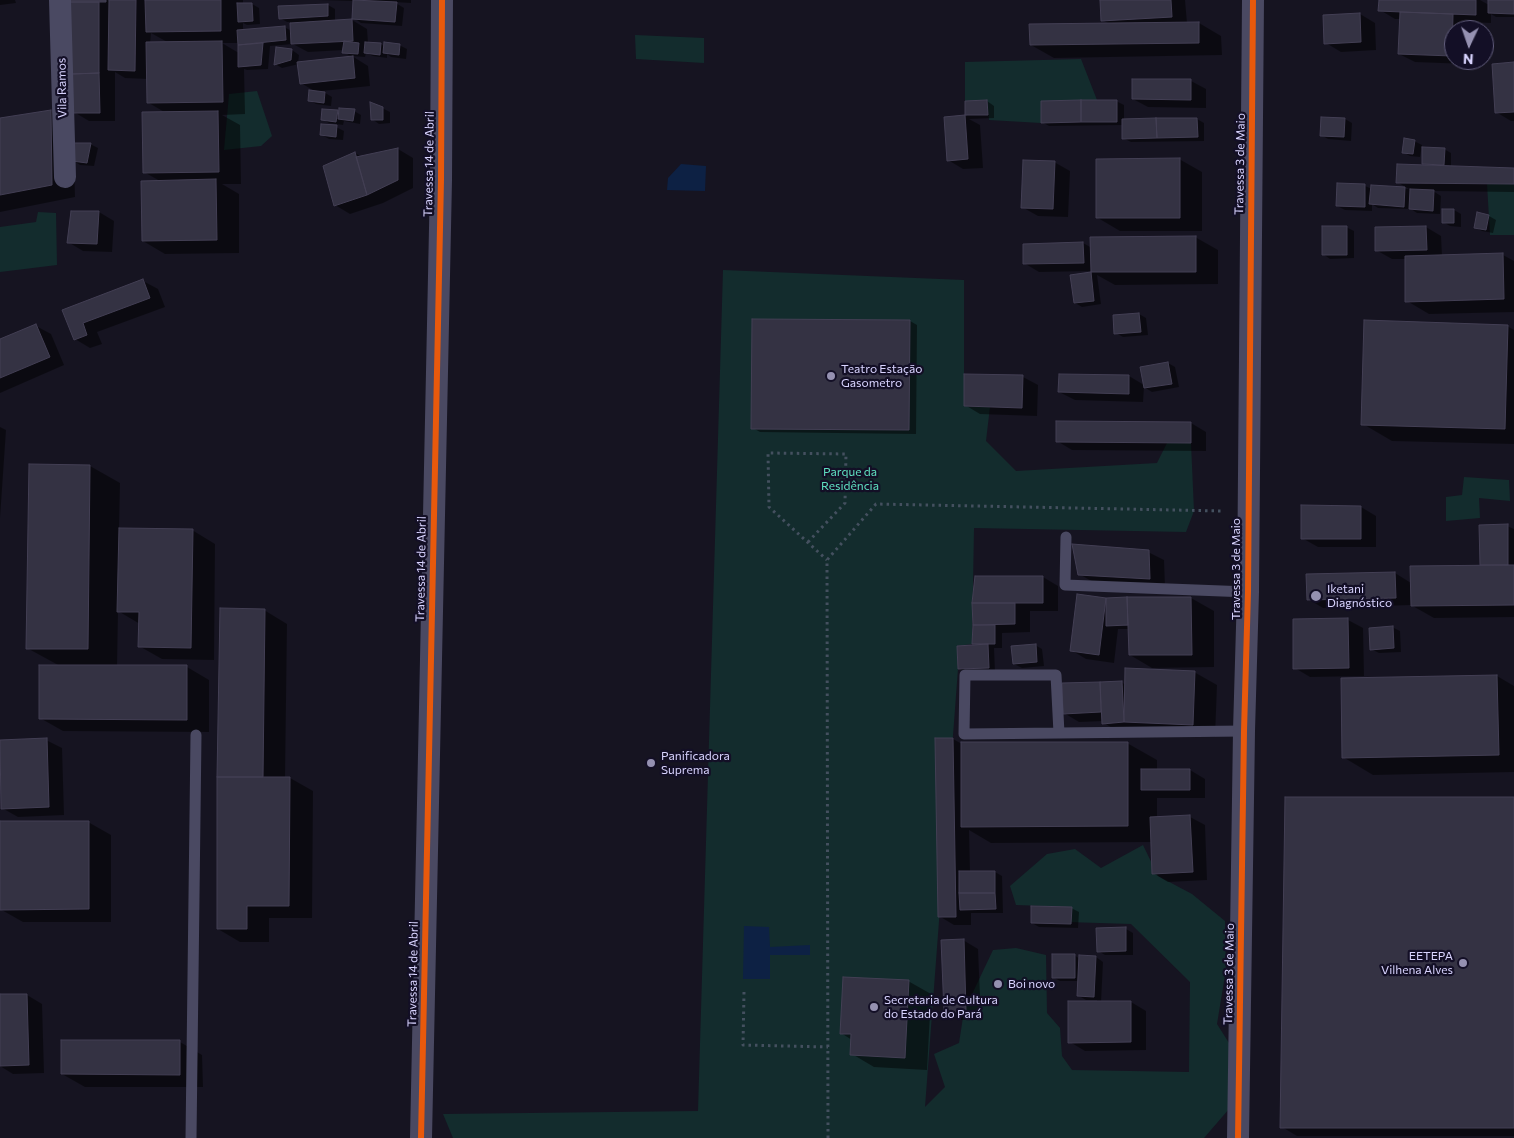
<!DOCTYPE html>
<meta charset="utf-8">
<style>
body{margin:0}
#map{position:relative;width:1514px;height:1138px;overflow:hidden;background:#161421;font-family:Commissioner,sans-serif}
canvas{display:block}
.north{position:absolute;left:1444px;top:20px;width:50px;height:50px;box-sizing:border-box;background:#130f26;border:1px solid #625e7d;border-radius:50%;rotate:183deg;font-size:14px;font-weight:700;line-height:20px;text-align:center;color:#d9d4ff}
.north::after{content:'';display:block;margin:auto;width:18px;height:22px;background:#9591b1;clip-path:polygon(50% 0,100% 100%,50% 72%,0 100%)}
</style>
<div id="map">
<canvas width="1514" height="1138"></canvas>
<div class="north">N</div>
</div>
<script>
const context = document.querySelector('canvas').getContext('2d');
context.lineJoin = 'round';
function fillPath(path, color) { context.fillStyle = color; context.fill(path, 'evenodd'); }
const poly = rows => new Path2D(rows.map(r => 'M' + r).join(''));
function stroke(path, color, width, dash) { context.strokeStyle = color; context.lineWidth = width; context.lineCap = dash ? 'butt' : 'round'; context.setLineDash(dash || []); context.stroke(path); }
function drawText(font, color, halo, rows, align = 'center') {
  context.font = font + ' Commissioner,sans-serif'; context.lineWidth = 4.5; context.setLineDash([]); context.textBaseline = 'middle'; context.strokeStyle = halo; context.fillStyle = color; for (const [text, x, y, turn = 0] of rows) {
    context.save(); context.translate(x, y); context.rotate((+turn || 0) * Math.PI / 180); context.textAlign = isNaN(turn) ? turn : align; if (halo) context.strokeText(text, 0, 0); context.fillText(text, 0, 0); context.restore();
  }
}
const green = poly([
 [635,35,704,38,704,63,636,59],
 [1081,59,1097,100,1041,101,1041,123,989,120,987,100,965,101,965,62],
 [257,91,272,136,261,146,224,150,229,94],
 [1487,184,1514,184,1514,235,1490,235],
 [38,212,56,213,57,265,0,272,0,227,36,222],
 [723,270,964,280,964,406,990,407,986,441,1016,471,1157,463,1167,443,1191,443,1194,511,1186,532,974,528,972,644,957,646,958,669,925,1107,945,1087,934,1054,959,1043,964,1011,993,950,1016,948,1046,955,1047,1013,1060,1028,1062,1056,1072,1070,1189,1072,1190,982,1131,924,1067,922,1071,907,1016,905,1010,886,1047,854,1075,849,1101,868,1143,845,1158,876,1192,894,1225,921,1226,969,1217,1024,1229,1043,1229,1109,1204,1138,453,1138,443,1114,698,1111],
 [1464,477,1509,480,1510,501,1479,498,1480,518,1446,521,1446,497,1462,495]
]);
const water = poly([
 [681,164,706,166,705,191,667,190,668,178],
 [744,926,769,927,770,947,810,945,810,955,770,955,770,979,743,979]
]);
const shadow = poly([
 [0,0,15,0,16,3,0,5],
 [72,0,243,0,243,4,252,4,259,8,260,24,247,25,243,23,243,31,284,27,292,31,291,22,287,22,280,18,328,5,335,9,335,21,352,20,367,29,368,43,381,44,385,47,399,45,407,49,406,59,391,57,387,54,387,58,373,56,366,53,365,57,352,56,368,66,370,86,322,91,332,97,331,106,316,104,309,100,316,92,301,83,299,64,282,68,275,64,277,49,292,50,299,55,298,63,352,57,344,52,344,50,308,52,293,44,270,46,268,69,247,70,244,69,245,114,222,115,240,125,241,184,222,184,239,194,239,253,165,254,143,241,160,181,144,172,166,113,149,103,148,79,125,78,115,72,115,121,89,121,74,112],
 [151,33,169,43,150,44],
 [222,43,239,43,239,53,232,49],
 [318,0,411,0,411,3,394,2,404,8,402,26,361,23,354,18,354,1],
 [1101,0,1185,0,1187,23,1199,23,1221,36,1222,55,1054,58,1031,45,1110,24,1102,20],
 [1380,0,1480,0,1489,5,1489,0,1514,0,1514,17,1496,17,1491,14,1491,23,1468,22,1468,30,1454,30,1454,60,1467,60,1467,64,1415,62,1399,54,1401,19,1395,19,1380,10],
 [1360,14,1375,23,1376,50,1341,52,1326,43],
 [1514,64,1514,121,1511,121,1496,112],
 [1191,81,1206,89,1206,108,1148,107,1133,99],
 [987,101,994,106,994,118,969,119,980,125,983,168,963,169,948,160,945,118,967,116,966,102],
 [1116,101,1124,105,1124,120,1197,119,1204,123,1204,141,1131,142,1123,138,1123,125,1049,126,1042,122],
 [382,108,390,112,390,123,379,124,372,119],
 [354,111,361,115,360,124,344,121,343,125,329,123,322,119,337,112,339,113],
 [51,112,73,125,74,145,90,144,98,148,94,166,80,165,74,161,75,197,0,212,0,119],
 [1322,118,1345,119,1352,123,1351,141,1328,139,1321,135],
 [336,127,344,131,343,140,329,139,322,135],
 [1414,141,1422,145,1420,157,1410,156,1403,152],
 [398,149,413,158,413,188,383,203,350,214,335,205,355,153,362,157],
 [1444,149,1451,153,1451,167,1514,169,1514,192,1433,191,1441,196,1440,214,1417,213,1411,209,1378,208,1372,204,1372,211,1345,210,1337,206,1338,185,1365,186,1372,189,1372,186,1409,189,1397,182,1426,166,1423,164],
 [1179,159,1202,172,1202,231,1120,231,1098,218],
 [1054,162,1070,171,1068,217,1038,216,1022,207],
 [1454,210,1461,214,1461,227,1450,226,1443,222],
 [72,212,99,212,114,221,112,252,83,251,68,242],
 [1489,216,1496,220,1493,233,1482,231,1475,227],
 [1346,227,1354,231,1354,258,1330,259,1323,254],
 [1426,227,1441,236,1442,256,1503,255,1514,261,1514,312,1429,314,1407,301,1406,259,1392,259,1376,250],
 [1195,237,1218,250,1218,284,1115,285,1097,275,1101,304,1082,307,1075,303,1071,276,1092,274,1092,271,1039,272,1024,263,1024,245,1083,243,1092,248],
 [143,281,158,289,165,307,97,332,102,344,90,348,75,339,64,310],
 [1139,314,1146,318,1148,335,1123,337,1116,333,1114,316],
 [910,321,917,325,916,434,760,432,753,428],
 [36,326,51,334,64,365,0,393,0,341],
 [1507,326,1514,330,1514,444,1392,441,1363,424],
 [1168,363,1175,367,1179,387,1152,392,1144,387,1143,402,1075,400,1059,392,1129,376,1144,385,1141,368],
 [1023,377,1038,385,1037,416,980,414,965,405],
 [1191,423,1206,432,1206,451,1072,450,1057,441],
 [0,427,6,430,0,518],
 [30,465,90,466,120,483,119,529,192,530,215,544,214,660,162,659,139,646,140,624,118,611,117,667,187,667,209,680,209,732,63,731,40,718,60,666,27,648],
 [1361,507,1376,516,1376,547,1318,547,1302,538],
 [1481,526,1507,526,1514,529,1514,617,1434,618,1411,605,1323,608,1308,599,1307,575,1395,573,1411,583,1481,567],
 [1148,552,1164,560,1165,587,1095,583,1079,574],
 [1043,577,1058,586,1058,611,1030,611,1030,632,1002,633,1002,648,994,648,995,672,967,673,960,669,974,646,976,578],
 [1191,598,1214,611,1214,667,1152,668,1130,655,1129,629,1118,629,1114,663,1086,659,1071,650,1106,599],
 [264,610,287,624,285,778,290,778,313,791,312,918,269,918,269,942,240,942,218,929],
 [1294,620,1348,620,1363,628,1364,676,1310,677,1295,668],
 [1392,627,1400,631,1401,652,1379,653,1371,649],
 [1035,645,1042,649,1044,666,1022,668,1014,664],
 [1194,672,1217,685,1215,737,1148,735,1119,732,1104,723,1104,721,1079,722,1064,713,1063,684,1121,682,1126,685],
 [1497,676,1514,686,1514,772,1373,775,1343,757],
 [953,739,962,744,1127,743,1157,760,1157,770,1190,770,1205,779,1205,798,1157,798,1157,818,1190,817,1205,825,1207,880,1168,882,1153,873,1152,842,991,843,969,830,970,872,995,872,1002,876,1003,913,971,913,971,925,954,925,939,916],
 [46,740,62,748,64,815,18,817,2,808],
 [1514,798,1514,1136,1297,1136,1282,1127],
 [88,822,111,835,111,922,23,922,0,909,0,823],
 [1071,908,1079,912,1078,928,1039,927,1032,923],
 [1126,929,1133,933,1133,955,1105,955,1098,951],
 [963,940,978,949,981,1020,960,1020,945,1011],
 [1074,955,1080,959,1096,957,1103,962,1101,1002,1131,1002,1146,1011,1146,1050,1085,1051,1070,1042,1097,1002,1097,1000,1086,1000,1079,996,1079,981,1060,981,1053,977],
 [908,981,931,994,927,1070,874,1067,852,1054,852,1040,841,1033],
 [0,995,27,995,42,1004,44,1073,13,1074,0,1066],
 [180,1042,202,1055,203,1087,85,1087,62,1074]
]);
const building = poly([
 [69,0,106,0,106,2,69,2,69,0],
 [109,0,136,0,135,71,108,70,109,0],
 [145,0,221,0,221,31,146,32,145,0],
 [353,0,397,2,395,22,352,19,353,0],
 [1100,0,1171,0,1172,17,1101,21,1100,0],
 [1379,0,1476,0,1476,15,1378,11,1379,0],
 [1488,0,1514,0,1514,14,1488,13,1488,0],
 [69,2,99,2,99,73,72,74,69,2],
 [237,3,252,3,253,21,238,22,237,3],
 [328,4,328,16,279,19,278,6,328,4],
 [1400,12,1453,14,1452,56,1398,54,1400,12],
 [1360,13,1361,42,1324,44,1323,15,1360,13],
 [352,19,353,41,291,44,290,23,352,19],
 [1199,22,1199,43,1030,45,1029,24,1199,22],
 [285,26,286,40,238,45,237,30,285,26],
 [222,41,223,102,147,103,146,42,222,41],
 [344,41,359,43,358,54,342,53,344,41],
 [365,42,381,43,380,55,364,53,365,42],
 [384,42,400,44,399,55,383,53,384,42],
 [263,43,261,65,238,67,238,45,263,43],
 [276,47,292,49,291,60,274,65,276,47],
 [353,56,355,78,300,84,297,62,353,56],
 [1514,62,1514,112,1495,113,1492,64,1514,62],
 [99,73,100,113,73,113,72,74,99,73],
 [1132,79,1191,79,1191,100,1132,99,1132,79],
 [309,90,325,92,324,103,308,101,309,90],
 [987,100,988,115,965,115,965,101,987,100],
 [1081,100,1117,100,1117,122,1081,122,1081,100],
 [1081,100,1081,122,1041,123,1041,101,1081,100],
 [370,102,383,107,383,120,371,120,370,102],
 [339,108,355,109,353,121,338,119,339,108],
 [322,109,338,110,336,122,321,120,322,109],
 [51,110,52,185,0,195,0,118,51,110],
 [218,111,219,172,143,173,142,112,218,111],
 [965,115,968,159,947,161,944,117,965,115],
 [1321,117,1345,118,1344,137,1320,136,1321,117],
 [1156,118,1197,118,1198,137,1157,138,1156,118],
 [1156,118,1157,138,1122,139,1122,119,1156,118],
 [321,124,337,125,336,137,320,135,321,124],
 [1404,138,1415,140,1413,154,1402,153,1404,138],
 [72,143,91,143,87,163,72,161,72,143],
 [1422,147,1445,148,1444,165,1422,164,1422,147],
 [398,148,398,180,367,195,356,157,398,148],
 [355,152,367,195,334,206,323,166,355,152],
 [1180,158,1180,218,1096,218,1096,159,1180,158],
 [1023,160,1055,161,1053,209,1021,208,1023,160],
 [1397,164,1514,168,1514,184,1396,183,1397,164],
 [216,179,217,240,142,241,141,181,216,179],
 [1337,183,1365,184,1365,207,1336,206,1337,183],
 [1371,185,1405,187,1404,207,1369,204,1371,185],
 [1410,189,1434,190,1433,211,1409,209,1410,189],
 [1442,209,1454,209,1454,223,1442,223,1442,209],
 [71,211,99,211,97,244,67,243,71,211],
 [1477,212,1489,215,1486,230,1474,228,1477,212],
 [1322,226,1347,226,1347,255,1322,255,1322,226],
 [1426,226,1427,250,1375,251,1375,227,1426,226],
 [1196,236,1196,272,1091,272,1090,237,1196,236],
 [1083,242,1084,263,1023,264,1023,244,1083,242],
 [1503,253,1504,299,1405,302,1405,256,1503,253],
 [1091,272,1094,301,1074,303,1070,275,1091,272],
 [143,279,150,298,83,323,87,335,74,340,62,310,143,279],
 [1139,313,1141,332,1114,334,1113,315,1139,313],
 [752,319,910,320,909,430,751,429,752,319],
 [1364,320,1508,325,1505,429,1361,425,1364,320],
 [36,324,50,357,0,378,0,339,36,324],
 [1168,362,1172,384,1144,388,1140,367,1168,362],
 [964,374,1023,375,1022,408,964,406,964,374],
 [1059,374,1129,375,1129,394,1058,392,1059,374],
 [1056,421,1191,422,1191,443,1056,442,1056,421],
 [29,464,90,465,88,649,26,649,29,464],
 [1301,505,1361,506,1361,539,1301,539,1301,505],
 [1508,524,1508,565,1480,565,1479,525,1508,524],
 [119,528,193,529,191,648,138,647,139,612,117,612,119,528],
 [1072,544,1149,550,1150,579,1078,575,1072,544],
 [1508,565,1514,565,1514,605,1411,606,1410,566,1508,565],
 [1395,572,1396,598,1307,600,1306,574,1395,572],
 [975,576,1043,576,1043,603,972,603,975,576],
 [1077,594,1106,598,1099,655,1070,651,1077,594],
 [1127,597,1128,625,1106,626,1106,598,1127,597],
 [1127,597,1191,597,1192,655,1129,655,1127,597],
 [972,603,1015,603,1015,624,973,625,972,603],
 [220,608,265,609,263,777,217,777,220,608],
 [1348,618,1349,668,1293,669,1293,619,1348,618],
 [973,625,995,625,995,644,972,644,973,625],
 [1393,626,1394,648,1370,650,1369,628,1393,626],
 [988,644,989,668,958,669,957,646,988,644],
 [1036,644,1037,662,1013,664,1011,646,1036,644],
 [39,665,187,665,187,720,39,719,39,665],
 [1125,668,1195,671,1193,725,1124,722,1125,668],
 [1497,675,1499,755,1342,758,1341,678,1497,675],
 [1122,681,1124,722,1102,724,1100,682,1122,681],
 [1100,682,1101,712,1063,714,1062,683,1100,682],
 [47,738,49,807,1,809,0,740,47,738],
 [935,738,953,738,956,917,938,917,935,738],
 [961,742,1128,742,1128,826,961,827,961,742],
 [1141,769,1190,769,1190,790,1141,790,1141,769],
 [217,777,290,777,289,906,247,906,247,929,217,929,217,777],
 [1285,797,1514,797,1514,1128,1280,1128,1285,797],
 [1190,815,1193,872,1152,874,1150,817,1190,815],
 [0,821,89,821,89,909,0,910,0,821],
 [959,871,995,871,995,893,959,893,959,871],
 [959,893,995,893,996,909,960,910,959,893],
 [1031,906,1072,907,1071,924,1031,923,1031,906],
 [1126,927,1126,951,1097,952,1096,928,1126,927],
 [964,939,966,1012,944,1012,941,940,964,939],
 [1052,954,1075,954,1075,978,1052,978,1052,954],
 [1079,955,1096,956,1094,997,1077,996,1079,955],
 [843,977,909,980,905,1058,850,1055,851,1034,840,1034,843,977],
 [0,994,27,994,29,1065,0,1066,0,994],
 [1068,1001,1131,1001,1131,1042,1068,1043,1068,1001],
 [61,1040,180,1040,180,1075,61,1074,61,1040]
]);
const path = poly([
 [808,542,845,503,846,454,768,453,769,507,827,560],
 [744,992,743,1045,828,1047],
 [828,1138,827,560,876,504,1223,511]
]);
const service = poly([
 [1066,537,1065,585,1248,592],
 [1059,733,1056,675,965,675,964,734,1059,733,1244,731],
 [191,1138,196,735]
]);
const minor = poly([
 [60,0,65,177],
 [421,1138,441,180,442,0],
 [1238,1138,1244,731,1248,592,1253,0]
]);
const cycleway = poly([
 [421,1138,441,180,442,0],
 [1238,1138,1244,731,1248,592,1253,0]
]);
const markers = [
 [831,376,5,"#9591b1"],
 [1316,596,6,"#9591b1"],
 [651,763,5,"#9591b1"],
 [1463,963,5,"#9591b1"],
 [998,984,5,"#9591b1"],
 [874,1007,5,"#9591b1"]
];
const streetNames = [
 ["Vila Ramos",62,88,-91],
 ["Travessa 14 de Abril",429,164,-89],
 ["Travessa 3 de Maio",1240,164,-89],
 ["Travessa 14 de Abril",421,569,-89],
 ["Travessa 3 de Maio",1236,569,-90],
 ["Travessa 14 de Abril",413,974,-89],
 ["Travessa 3 de Maio",1229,974,-89]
];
const poiNames = [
 ["Teatro Estação",841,369],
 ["Gasometro",841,383],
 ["Iketani",1327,589],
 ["Diagnóstico",1327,603],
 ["Panificadora",661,756],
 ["Suprema",661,770],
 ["EETEPA",1453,956,"right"],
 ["Vilhena Alves",1453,970,"right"],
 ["Boi novo",1008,984],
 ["Secretaria de Cultura",884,1000],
 ["do Estado do Pará",884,1014]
];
const parkNames = [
 ["Parque da",850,472],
 ["Residência",850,486]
];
fillPath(green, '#132c2d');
fillPath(water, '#0d2144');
fillPath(shadow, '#0007');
fillPath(building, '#343243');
stroke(building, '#433f54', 1);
stroke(path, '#44505f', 3, [2.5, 4]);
stroke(service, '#4a4962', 11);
stroke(minor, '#4a4962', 22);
stroke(cycleway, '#e8590c', 6);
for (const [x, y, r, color] of markers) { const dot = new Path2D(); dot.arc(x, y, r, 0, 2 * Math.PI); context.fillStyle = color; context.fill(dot); stroke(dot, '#130f26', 2); }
drawText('12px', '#d9d4ff', '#130f26', streetNames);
drawText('12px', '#d9d4ff', '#130f26', poiNames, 'left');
drawText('12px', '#5fe0c0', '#130f26', parkNames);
</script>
